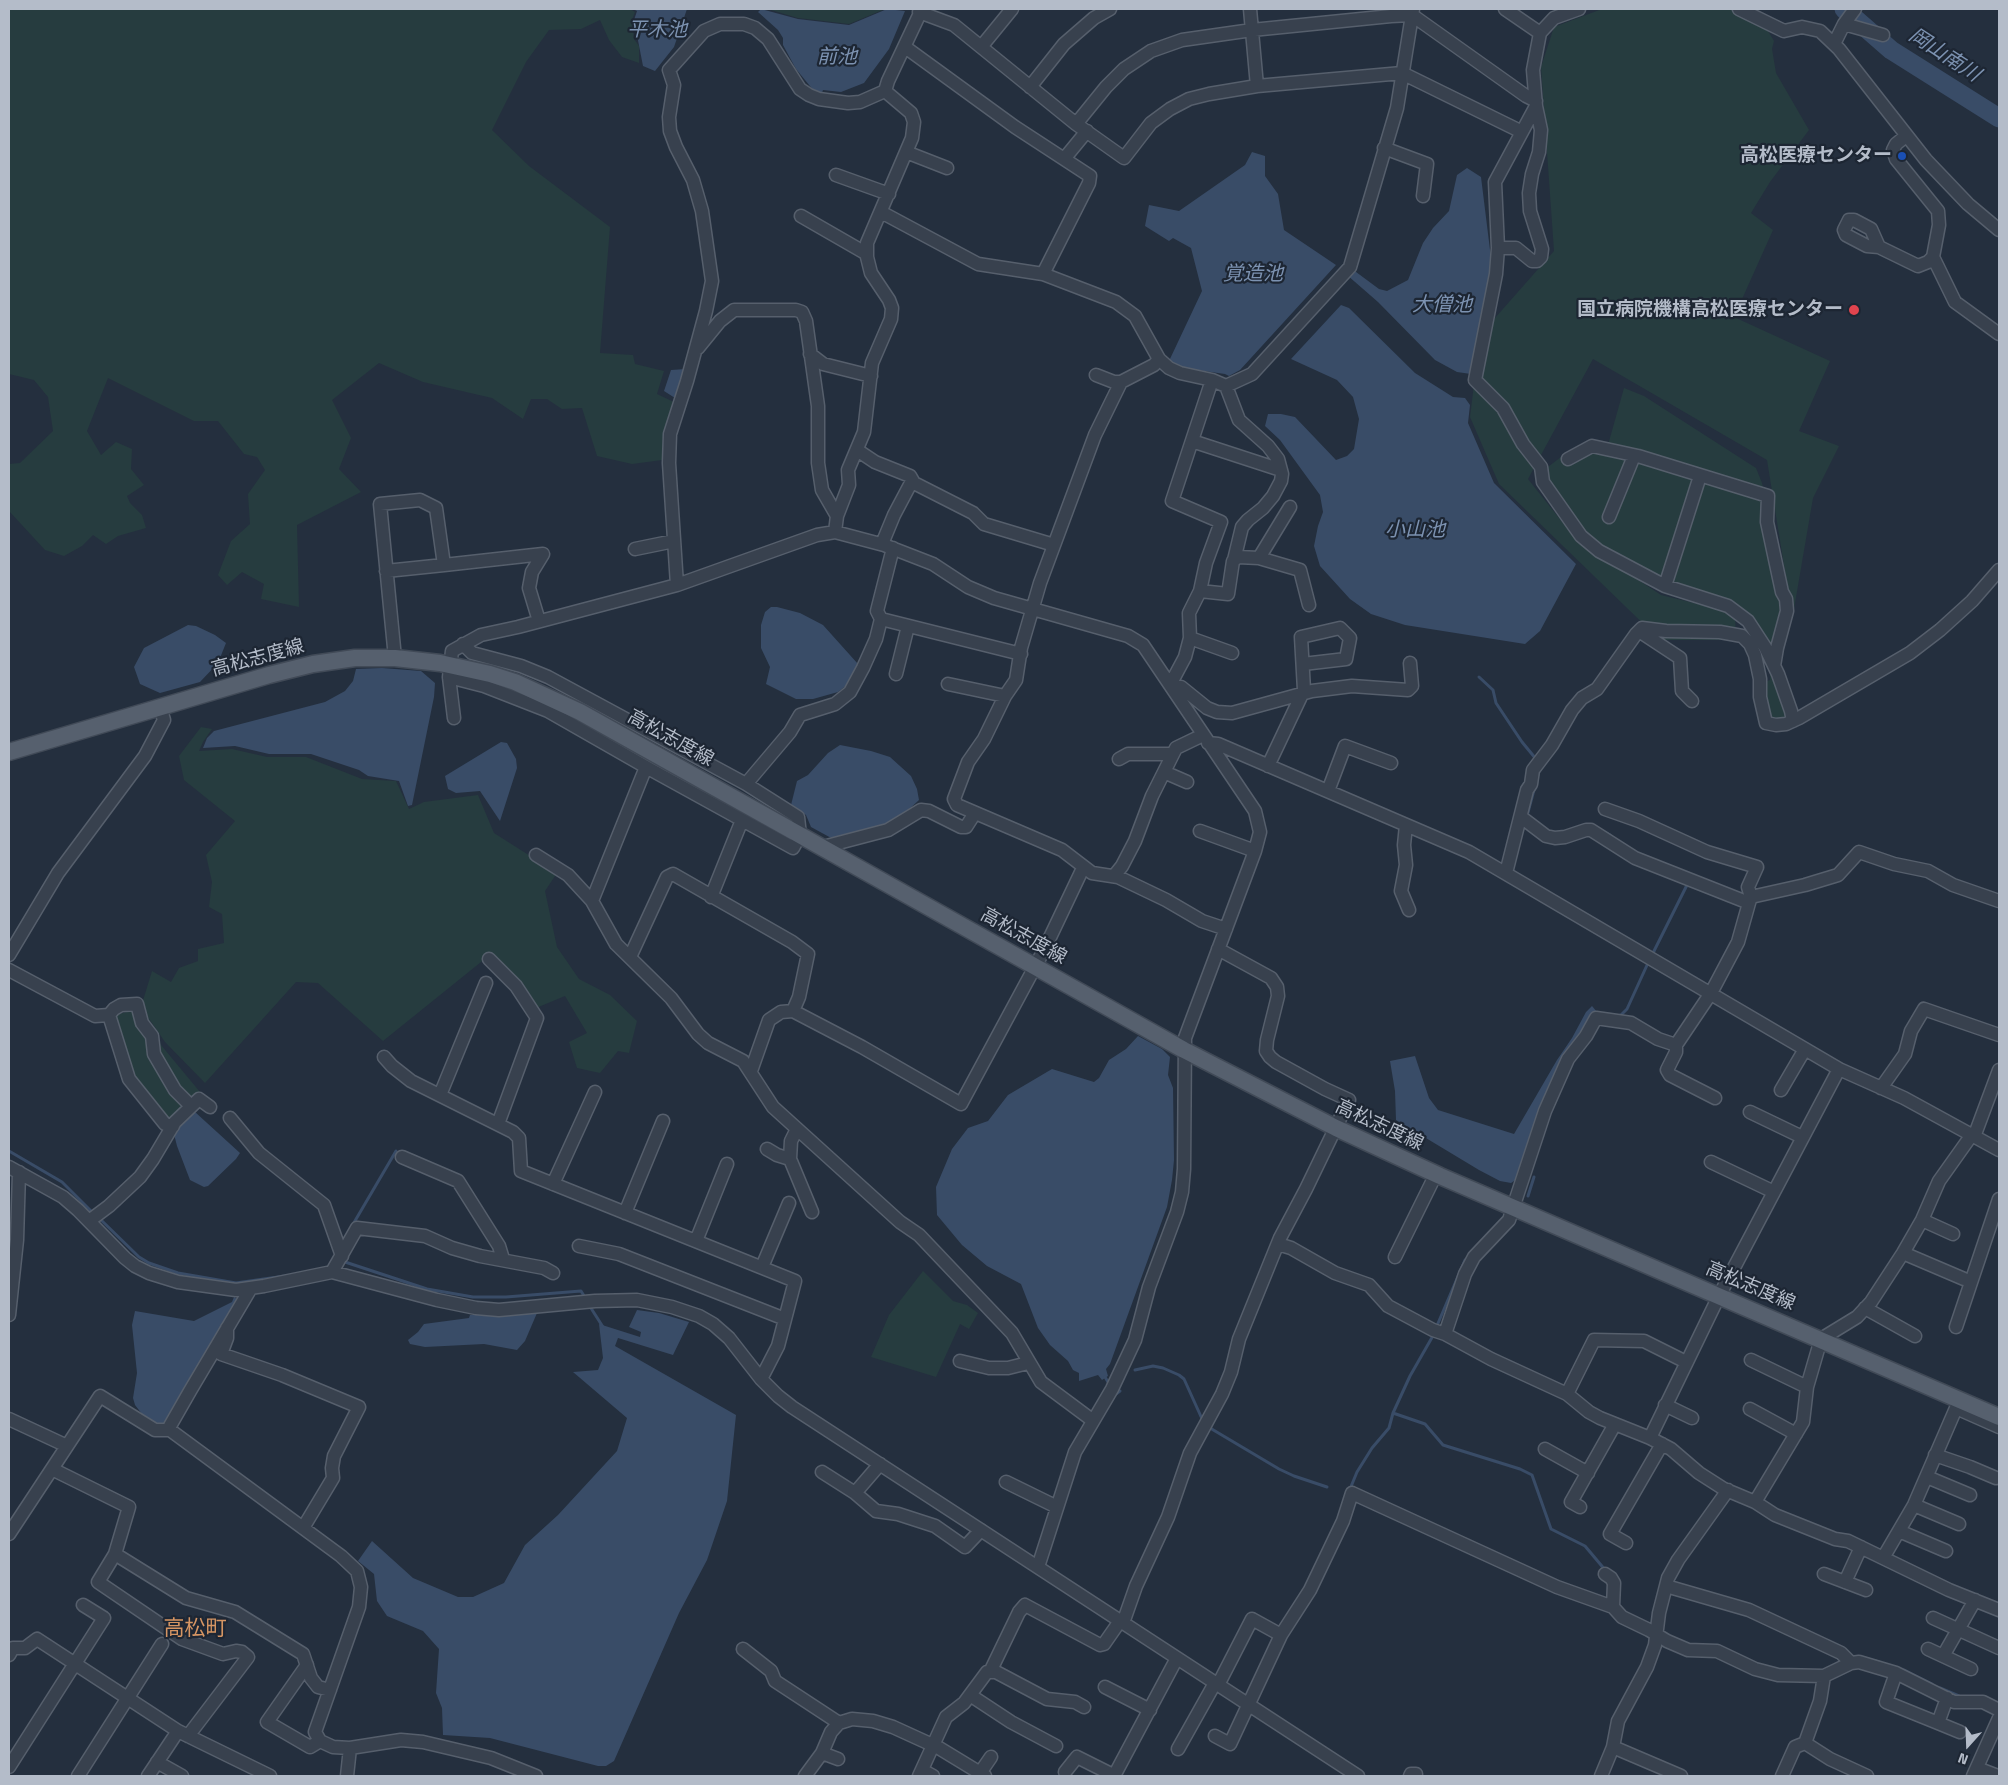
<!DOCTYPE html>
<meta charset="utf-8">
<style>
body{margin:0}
#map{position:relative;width:2008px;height:1785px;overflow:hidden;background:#242f3e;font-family:"Titillium Web",sans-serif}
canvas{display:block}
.frame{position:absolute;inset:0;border:10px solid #b4bcc9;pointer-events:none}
.north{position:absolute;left:1943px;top:1720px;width:50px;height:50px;-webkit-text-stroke:4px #1d2633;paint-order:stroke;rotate:200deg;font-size:14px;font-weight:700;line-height:20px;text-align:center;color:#b4bcc9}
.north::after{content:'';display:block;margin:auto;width:18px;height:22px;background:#b4bcc9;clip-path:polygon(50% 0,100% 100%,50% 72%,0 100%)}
</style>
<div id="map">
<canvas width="2008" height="1785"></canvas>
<div class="frame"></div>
<div class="north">N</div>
</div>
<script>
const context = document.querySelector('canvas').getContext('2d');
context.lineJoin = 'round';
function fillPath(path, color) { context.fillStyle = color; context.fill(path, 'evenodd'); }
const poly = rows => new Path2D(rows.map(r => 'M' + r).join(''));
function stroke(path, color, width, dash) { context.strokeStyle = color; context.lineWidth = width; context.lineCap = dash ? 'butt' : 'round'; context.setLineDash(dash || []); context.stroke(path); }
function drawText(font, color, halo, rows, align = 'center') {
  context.font = font + ' "Titillium Web","Noto Sans JP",sans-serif'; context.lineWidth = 4.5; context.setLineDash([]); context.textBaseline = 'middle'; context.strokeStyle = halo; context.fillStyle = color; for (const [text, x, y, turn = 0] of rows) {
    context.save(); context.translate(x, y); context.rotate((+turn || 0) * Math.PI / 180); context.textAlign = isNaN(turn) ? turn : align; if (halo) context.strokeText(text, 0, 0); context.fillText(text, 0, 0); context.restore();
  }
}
const green = poly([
 [9,9,630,9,635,12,632,20,634,39,639,46,639,63,622,57,609,40,600,20,581,29,549,30,526,62,492,130,529,166,610,227,600,353,633,355,635,364,664,371,657,394,676,403,663,438,662,460,632,464,597,456,582,408,562,409,547,399,531,399,523,419,492,398,423,382,379,363,332,400,351,438,339,469,361,492,297,525,299,607,261,599,264,584,242,572,227,585,218,575,231,541,250,524,248,494,265,470,257,457,244,454,218,421,194,421,108,378,87,431,101,455,116,442,132,449,131,469,144,485,127,496,130,503,142,515,146,528,118,536,106,544,93,535,82,546,64,556,45,550,9,511,9,464,20,463,53,431,48,397,34,380,9,374],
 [768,9,885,9,849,24,798,18],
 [1602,9,1732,9,1765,26,1774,41,1772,49,1776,73,1809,130,1770,182,1751,213,1773,230,1734,317,1830,361,1799,431,1839,446,1813,498,1794,609,1787,584,1767,460,1593,359,1528,479,1575,538,1661,595,1735,613,1736,640,1660,640,1499,484,1470,417,1480,335,1554,251,1541,67,1554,27],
 [1624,388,1644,396,1756,468,1762,483,1766,501,1784,610,1773,646,1788,720,1767,720,1764,682,1770,680,1771,646,1749,618,1665,582,1583,536,1540,473,1561,457,1587,444,1608,445],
 [201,727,212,729,203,742,199,751,232,749,267,757,306,757,362,779,396,781,409,809,424,802,478,795,494,833,557,873,545,891,557,947,579,979,610,995,637,1021,629,1053,618,1051,600,1073,577,1068,569,1042,587,1033,565,996,536,1008,491,954,383,1041,318,983,296,982,205,1083,165,1042,141,1007,152,971,171,982,179,968,198,961,198,949,224,943,222,914,209,907,212,882,206,855,235,821,184,780,179,756],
 [133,1010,149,1019,161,1045,200,1092,184,1107,165,1121,132,1080,113,1016],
 [923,1271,953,1301,967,1305,978,1313,969,1329,960,1324,936,1377,871,1357,889,1315]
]);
const water = poly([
 [633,9,687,9,674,47,655,71,643,66,634,20,637,11],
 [761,9,798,19,849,25,887,9,905,11,889,49,864,83,841,92,823,90,821,95,814,91,796,69,783,45,783,38,778,30,758,12],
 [1252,152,1265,156,1265,176,1278,194,1284,230,1336,265,1240,370,1229,376,1225,374,1183,368,1169,361,1202,291,1191,248,1173,238,1169,241,1145,226,1149,205,1179,211,1245,165],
 [1467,168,1481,177,1492,266,1471,374,1457,372,1435,360,1378,302,1347,275,1352,269,1379,289,1387,291,1408,280,1423,243,1433,228,1449,211,1457,175],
 [1341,305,1349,308,1415,373,1453,397,1465,398,1470,405,1468,423,1494,483,1576,564,1540,631,1525,644,1405,625,1371,614,1350,599,1320,566,1314,546,1318,526,1323,512,1320,495,1280,440,1265,426,1268,414,1281,414,1295,417,1336,460,1347,456,1354,449,1359,419,1353,397,1337,380,1291,359],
 [686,369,675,398,664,391,671,370],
 [771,607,777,607,800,613,823,625,858,664,847,685,838,692,813,699,796,699,766,684,770,667,761,648,761,625,765,612],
 [188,625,196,626,215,635,226,643,218,663,200,682,160,693,140,684,134,667,144,648],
 [382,668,421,671,435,683,434,697,412,805,408,806,399,781,368,776,359,770,311,754,269,754,235,746,203,748,207,738,214,731,325,702,345,691,353,681,356,669],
 [501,742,507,743,516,759,517,768,500,821,480,791,456,793,448,789,445,776],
 [840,745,871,751,890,757,911,776,917,789,919,800,905,813,892,821,876,828,833,839,811,827,806,815,791,805,797,781,808,775,828,753],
 [1592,1006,1597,1012,1583,1035,1520,1177,1511,1183,1500,1181,1479,1170,1396,1120,1395,1091,1390,1061,1415,1056,1429,1098,1438,1110,1514,1134,1557,1060,1572,1038,1586,1012],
 [1138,1036,1162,1049,1170,1057,1168,1075,1173,1088,1174,1160,1172,1180,1167,1207,1110,1364,1106,1369,1108,1376,1102,1380,1098,1375,1079,1381,1079,1373,1073,1370,1068,1361,1050,1345,1038,1328,1021,1284,987,1266,962,1245,937,1215,936,1187,952,1149,968,1128,988,1121,1008,1095,1052,1069,1094,1082,1099,1078,1109,1060,1126,1049],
 [195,1112,240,1153,236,1159,208,1186,204,1187,190,1180,177,1146,174,1134,178,1126],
 [234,1297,239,1300,167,1420,163,1424,157,1425,145,1418,135,1405,133,1398,137,1373,132,1325,135,1311,194,1321,232,1302],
 [637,1310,659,1313,689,1322,673,1355,618,1338,615,1346,736,1415,727,1501,707,1560,679,1613,614,1761,606,1766,598,1766,490,1738,443,1735,442,1708,436,1693,439,1649,423,1631,387,1616,377,1601,374,1574,358,1561,372,1541,413,1578,458,1597,473,1597,504,1583,525,1545,558,1515,617,1451,627,1418,573,1372,598,1370,603,1358,599,1324,640,1337,641,1332,629,1327],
 [537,1313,525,1341,517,1350,484,1344,425,1347,410,1344,408,1340,418,1332,424,1324,469,1318,470,1315]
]);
const stream = poly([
 [1479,677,1493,690,1496,703,1522,742,1536,759],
 [1527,816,1539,771],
 [1592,825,1610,835],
 [1653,953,1688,883],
 [1617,1016,1621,1015,1627,1009,1648,963],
 [9,1151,62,1182,94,1214],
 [1528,1196,1534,1177],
 [99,1218,139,1257,149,1263,178,1273,236,1283,285,1276],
 [352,1226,396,1151],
 [342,1261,427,1289,473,1297,506,1297,581,1291,586,1299],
 [589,1305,603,1327],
 [1436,1328,1465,1260],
 [1434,1334,1410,1376,1393,1413,1425,1424,1443,1445,1520,1469,1532,1475,1551,1529,1585,1546,1606,1571],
 [1135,1370,1153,1366,1163,1368,1179,1375,1184,1379,1203,1421],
 [1105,1377,1108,1382],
 [1116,1394,1120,1391],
 [1210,1428,1279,1469,1294,1476,1327,1487],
 [1350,1489,1357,1472,1372,1448,1389,1428,1393,1413],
 [1861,1657,1879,1662],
 [1904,1670,1932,1684],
 [1940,1688,1959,1696]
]);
const river = poly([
 [1844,9,1891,50,1999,118]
]);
const minor = poly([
 [1250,9,1257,86],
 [1505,9,1540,33],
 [1579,9,1554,18,1540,33,1533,70,1536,106,1495,182,1498,248,1496,274,1475,380,1503,408,1523,444,1541,467,1543,482,1581,536,1599,551,1665,586,1728,606,1748,621,1765,647,1778,674,1791,711,1793,721],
 [1739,9,1784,31,1802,27,1820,31,1839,49,1926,160,1968,204,1999,230],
 [919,12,954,25,1076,124,1124,158,1151,123,1170,109,1189,99,1209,94,1257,86,1402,73,1522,132],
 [1844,24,1883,35],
 [1834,44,1844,24,1855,9],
 [905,47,1015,127,1064,159],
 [981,47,1012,9],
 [1030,87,1064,44,1094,18,1110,9],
 [1076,124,1106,87,1124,69,1151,51,1182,40,1252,30,1391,16,1412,15,1526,96,1536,101],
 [1384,148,1427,164,1423,196],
 [906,152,947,168],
 [836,175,889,194],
 [881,212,978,264,1043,274,1116,302,1135,316,1159,359,1169,368,1180,373,1212,380,1226,386,1252,374,1350,267,1397,108,1413,9],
 [801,216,867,254],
 [1879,247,1871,229,1854,220,1849,220,1844,230,1846,235,1867,246,1879,247,1918,266,1928,262,1933,257,1939,225,1938,211,1896,159,1893,150,1896,144,1906,136],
 [1498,248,1516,248,1532,261,1537,261,1541,257,1542,249,1530,211,1529,193,1532,174,1539,152,1541,130,1536,106],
 [1933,257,1955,302,1999,334],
 [1043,274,1089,183,1090,176,1064,159,1087,131],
 [698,348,720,321,734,310,796,310,802,312,806,321,818,406,818,463,822,490,837,516],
 [810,354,823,364,871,376],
 [1159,359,1154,365,1121,382,1095,435,1040,583,1021,648,1016,680,1005,696,984,739,968,762,954,799,957,805,1062,850,1092,873,1118,877,1166,900,1202,921,1226,929],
 [1096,375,1114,382,1121,382],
 [1226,386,1239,420,1268,446,1278,459,1282,474,1281,481,1273,496,1263,508,1248,520,1242,527,1234,560],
 [1192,441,1281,470],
 [857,450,875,462,910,476,914,483,973,513,984,524,1054,545],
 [1568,459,1592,446,1638,456,1768,496,1767,522,1782,592,1786,599,1787,611,1777,648,1774,666],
 [1609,517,1634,456],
 [835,532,837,516,849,485,848,470,864,432,872,363,891,319,892,308,889,300,871,273,867,257,867,243,912,138,914,122,911,113,885,91,888,81,922,9],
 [882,544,894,515,912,481],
 [893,548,877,611,881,619,1021,654],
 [635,549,674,541],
 [1259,558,1290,507],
 [386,571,444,565],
 [677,585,669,463,670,434,687,381,706,311,712,281,702,211,693,180,676,147,670,131,669,117,674,85,669,70,704,31,720,24,744,24,755,28,768,39,800,89,809,95,819,99,848,103,860,102,885,91],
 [1665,586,1700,476],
 [1200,591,1228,594,1233,561,1238,557,1259,558,1300,570,1309,605],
 [1639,631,1680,658,1682,691,1692,701],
 [1190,638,1232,653],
 [463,644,472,653,521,666,548,677,746,784,798,817,800,835,793,848,646,767],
 [395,658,380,504,420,500,436,508,444,565,543,554,532,572,529,588,539,621],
 [896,674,908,626],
 [449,677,454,718],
 [948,684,1005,696],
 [1170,685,1185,657,1190,638,1189,613,1200,591,1206,563,1221,522,1172,501,1212,380],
 [1172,687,1181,687,1207,708,1217,712,1232,713,1312,691,1352,686,1408,690,1412,686,1410,663],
 [1208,743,1218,744,1469,852,1839,1069,1904,1098,1999,1150],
 [1119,759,1128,754,1173,754],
 [1268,766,1304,690,1301,637,1340,628,1350,638,1346,659,1303,664],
 [1164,772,1187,782],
 [746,784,790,732,800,715,835,704,850,692,863,668,876,639,881,619],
 [1328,791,1345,746,1391,763],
 [1605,809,1639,821,1707,852,1757,867,1748,887,1751,897,1749,903],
 [1406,825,1404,845,1406,865,1401,891,1409,910],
 [1200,831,1255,851],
 [823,847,888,830,921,810,929,811,961,827,966,827,975,813],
 [536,855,568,875,592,901],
 [1506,873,1527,790,1531,784,1533,770,1552,745,1572,710,1582,698,1597,689,1636,634,1642,628,1666,631,1720,632,1742,636,1750,644,1755,655,1760,679,1760,697,1766,723,1776,725,1786,724,1799,718,1910,653,1940,630,1972,601,1999,570],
 [1114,876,1122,866,1135,841,1152,796,1176,748,1203,735],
 [711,897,742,820],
 [1751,897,1805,885,1838,875,1859,852,1894,864,1928,871,1953,885,1999,901],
 [9,955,58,873,145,756,164,720,160,707],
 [630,957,667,877,673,874,792,942,808,954,799,997,793,1011],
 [489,959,516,986,537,1018,498,1124],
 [9,970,95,1016,109,1015,114,1009,121,1005,137,1004,142,1023,152,1036,154,1054,175,1090,191,1106],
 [109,1015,129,1079,165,1124,173,1126],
 [1676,1045,1676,1052,1667,1070,1670,1075,1715,1098],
 [384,1057,392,1066,411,1081,513,1132,519,1138,521,1171,795,1281,778,1346,761,1379],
 [751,1071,769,1020,781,1012,793,1011,862,1047,961,1104,1044,950,1083,868],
 [1881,1088,1905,1054,1911,1031,1924,1009,1999,1035],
 [1781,1090,1805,1049],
 [440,1095,486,983],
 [1750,1112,1802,1137],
 [230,1118,259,1153,324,1205,342,1256],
 [797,1129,791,1141,790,1159,812,1212],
 [1974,1137,1999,1070],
 [767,1149,777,1155,790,1159],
 [402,1157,458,1181,499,1246,503,1259],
 [1711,1162,1774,1192],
 [9,1167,63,1197,78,1210,125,1258,135,1266,149,1273,178,1282,236,1290,264,1286,332,1272,437,1300,476,1308,499,1310,595,1301,637,1300,672,1307,699,1316,713,1324,729,1338,761,1379,778,1396,792,1407,1358,1776],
 [553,1184,595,1092],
 [625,1213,663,1121],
 [1922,1220,1953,1234],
 [89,1221,109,1206,140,1177,153,1159,175,1122,199,1099,210,1107],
 [696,1241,727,1164],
 [1278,1244,1291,1248,1335,1273,1369,1285,1388,1306,1433,1330,1445,1334,1491,1359,1567,1394,1589,1412,1600,1418,1650,1438,1671,1449,1699,1473,1724,1489,1755,1502,1775,1515,1835,1539,1848,1541,1949,1590,1999,1610],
 [579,1246,619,1254,785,1319],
 [1903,1253,1964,1279],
 [1395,1257,1436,1174],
 [762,1267,789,1203],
 [332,1272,357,1228,425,1236,452,1248,480,1256,544,1268,553,1273],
 [1865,1308,1915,1336],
 [9,1315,17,1240,19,1172],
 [1956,1327,1999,1199],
 [227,1328,227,1338,221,1354,282,1375,359,1407,334,1456,332,1468,333,1478,303,1528],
 [1445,1334,1465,1274,1474,1257,1509,1220,1545,1111,1568,1059,1586,1036,1596,1018,1631,1023,1658,1039,1676,1045,1711,993,1738,942,1749,903,1635,858,1591,830,1586,830,1565,837,1555,838,1546,836,1521,817],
 [1751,1360,1807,1387],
 [960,1361,989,1368,1008,1368,1028,1363],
 [1567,1394,1594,1340,1644,1341,1686,1362],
 [1665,1405,1692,1418],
 [1956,1408,1999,1427],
 [1750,1409,1796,1434],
 [9,1419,67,1446],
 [170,1430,170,1426,190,1391,251,1288],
 [1650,1438,1719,1296,1839,1069],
 [1545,1449,1588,1473],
 [1935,1455,1970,1467,1996,1478],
 [52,1469,129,1507,115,1554,186,1598,235,1612,303,1654,311,1678,318,1687,330,1690],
 [822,1472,855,1493,880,1464],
 [1927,1477,1970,1495],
 [1006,1482,1057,1507],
 [855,1493,876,1511,898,1514,935,1526,965,1547,981,1530],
 [1755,1502,1803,1422,1807,1387,1821,1339,1857,1317,1871,1302,1903,1253,1922,1220,1939,1181,1971,1136],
 [1914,1505,1959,1524],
 [1580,1507,1571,1502,1615,1424],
 [1899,1531,1946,1551],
 [9,1534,100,1396,155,1430,170,1430,341,1556,357,1571,361,1587,359,1607,315,1732,320,1741,333,1747,350,1748],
 [1626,1543,1610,1534,1662,1444],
 [115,1554,98,1582,182,1639,223,1654,236,1651,242,1652,248,1657,188,1736],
 [1883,1558,1914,1505,1960,1399],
 [1038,1567,1075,1452,1112,1389,1135,1340,1149,1287,1177,1212,1182,1192,1184,1169,1185,1038,1255,851,1260,832,1255,811,1143,645,1128,636,994,598,968,587,933,564,884,545,835,532,817,535,677,585,518,627,481,635,452,651,449,677,484,686,548,711,646,767,592,901,616,944,671,998,698,1034,708,1043,743,1061,773,1107,900,1222,919,1235,1012,1333,1041,1382,1092,1420],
 [1605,1574,1611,1578,1614,1583,1613,1607,1622,1617,1649,1630,1667,1641,1688,1650,1717,1651,1755,1669,1778,1675,1824,1676,1851,1663,1859,1662,1896,1673,1954,1702,1983,1702,1999,1710],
 [1824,1574,1866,1590],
 [1845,1582,1861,1547],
 [1666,1586,1749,1610,1841,1653,1851,1663],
 [1933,1618,1999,1648],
 [1123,1623,1136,1586,1168,1517,1190,1453,1222,1394,1231,1372,1239,1339,1280,1238,1306,1189,1349,1100,1325,1089,1276,1062,1270,1057,1266,1051,1267,1040,1278,996,1277,987,1271,978,1218,949],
 [743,1649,771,1671,775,1681,839,1723],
 [1928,1649,1971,1669],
 [9,1655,13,1648,25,1648,37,1639,178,1731,270,1776],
 [1943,1656,1975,1600],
 [307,1665,267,1722,310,1747,320,1741],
 [990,1672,1019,1612,1025,1605,1100,1645,1104,1644,1120,1621],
 [1896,1673,1886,1702,1938,1723],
 [1218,1685,1252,1619,1281,1635],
 [1105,1687,1150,1710],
 [970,1695,1011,1722,1056,1746],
 [1947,1698,1938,1723,1960,1732],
 [1215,1736,1230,1744,1281,1635,1310,1590,1343,1521,1352,1493,1557,1587,1613,1607],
 [1805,1743,1820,1701,1824,1676],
 [1613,1747,1681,1776],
 [1178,1749,1215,1683],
 [822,1753,838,1759],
 [157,1762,182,1776],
 [9,1767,104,1618,83,1605],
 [1977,1768,1998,1776],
 [922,1770,933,1776],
 [1065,1772,1077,1757,1115,1776],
 [980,1773,991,1757],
 [78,1776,162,1644],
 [148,1776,178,1731],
 [347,1776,350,1748,401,1740,423,1742,491,1758,536,1776],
 [805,1776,822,1753,831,1732,839,1723,852,1719,873,1721,893,1727,939,1748,985,1776],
 [919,1776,946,1717,964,1703,987,1672,996,1672,1047,1699,1075,1702,1084,1707],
 [1114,1776,1177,1658],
 [1410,1776,1411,1774,1416,1774],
 [1601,1776,1613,1747,1618,1721,1647,1667,1655,1645,1659,1613,1668,1578,1678,1560,1728,1490],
 [1782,1776,1795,1747,1805,1743,1830,1759,1867,1776],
 [1973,1776,1999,1718]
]);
const major = poly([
 [9,752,269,675,313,664,355,658,395,658,440,663,490,674,515,682,580,712,1184,1050,1336,1128,1440,1176,1999,1417]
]);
const markers = [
 [1902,156,5,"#1a4fb4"],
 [1854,310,6,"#e0444e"]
];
const poiNames = [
 ["高松医療センター",1892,156],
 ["国立病院機構高松医療センター",1843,310]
];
const streetNames = [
 ["高松志度線",258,659,-15],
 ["高松志度線",670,739,29],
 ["高松志度線",1023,937,29],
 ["高松志度線",1379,1126,25],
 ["高松志度線",1750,1287,23]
];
const waterNames = [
 ["平木池",657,31],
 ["岡山南川",1944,56,33],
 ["前池",837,58],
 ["覚造池",1253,275],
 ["大僧池",1442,306],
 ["小山池",1415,531]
];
const quarterNames = [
 ["高松町",195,1630]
];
fillPath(green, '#263c3f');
fillPath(water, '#394c67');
stroke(stream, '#394c67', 3);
stroke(river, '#394c67', 19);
stroke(minor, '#565f6c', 15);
stroke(major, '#414a57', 19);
stroke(minor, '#38414e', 12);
stroke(major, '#56606e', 16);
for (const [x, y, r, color] of markers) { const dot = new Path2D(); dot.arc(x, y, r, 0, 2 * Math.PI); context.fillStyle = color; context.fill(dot); stroke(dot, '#1d2633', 2); }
drawText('bold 19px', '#b4bcc9', '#1d2633', poiNames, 'right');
drawText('19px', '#b4bcc9', '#1d2633', streetNames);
drawText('italic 20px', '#7c92b1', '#1d2633', waterNames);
drawText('21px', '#d59563', '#1d2633', quarterNames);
</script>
